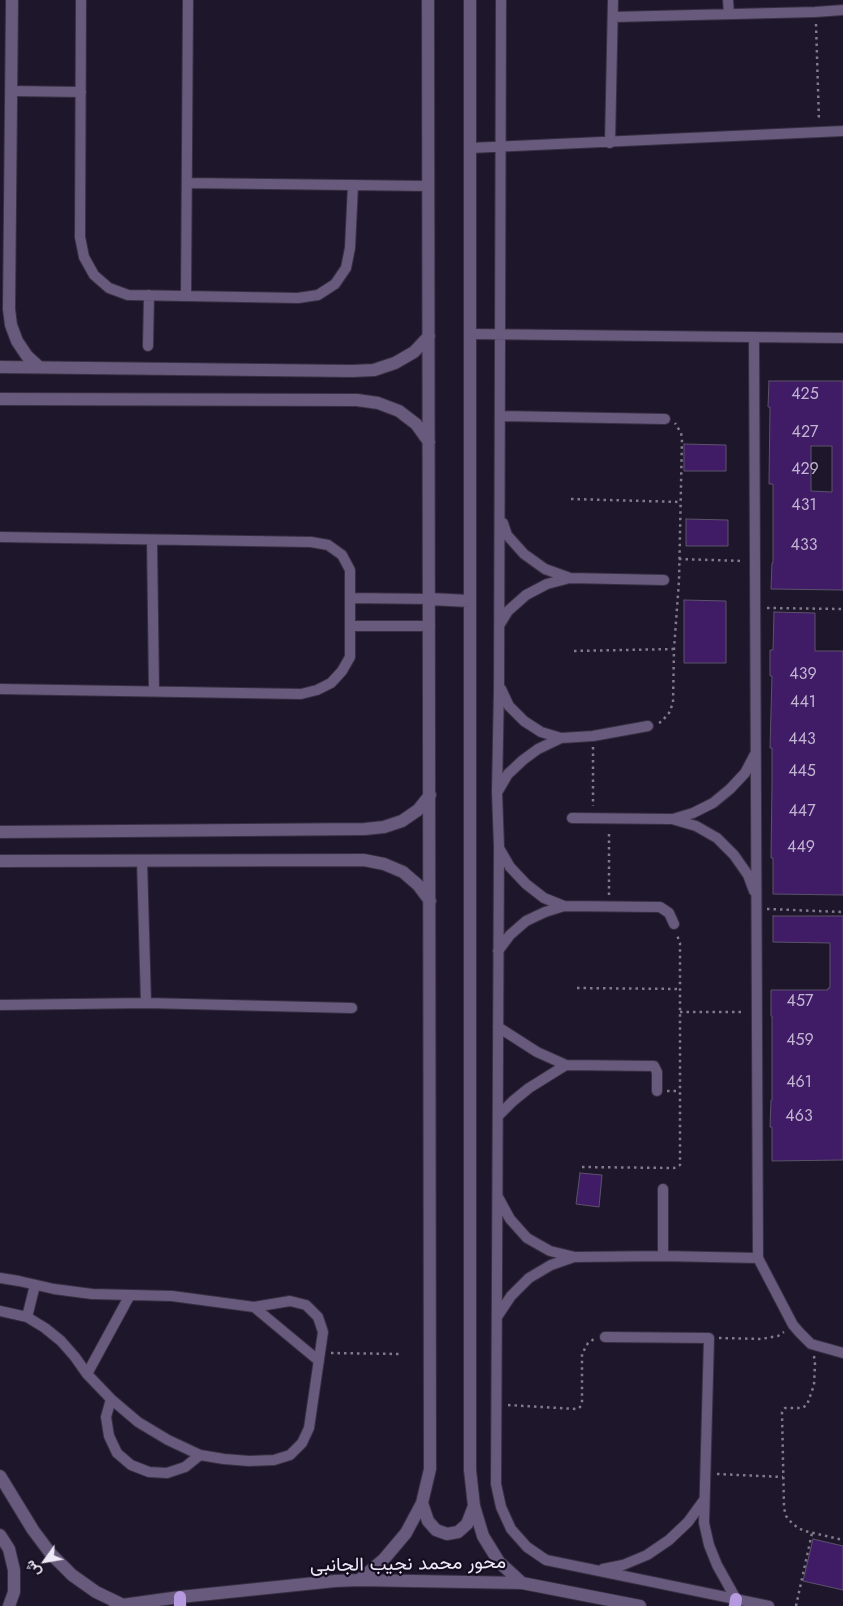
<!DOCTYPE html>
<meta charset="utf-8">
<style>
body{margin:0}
#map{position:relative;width:843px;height:1606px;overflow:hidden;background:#1e162a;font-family:Jost,Vazirmatn,sans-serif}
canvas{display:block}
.north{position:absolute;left:20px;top:1536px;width:50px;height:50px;-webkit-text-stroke:4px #150d20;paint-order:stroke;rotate:238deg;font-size:14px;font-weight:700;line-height:20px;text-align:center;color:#ede8f6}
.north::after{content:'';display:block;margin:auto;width:18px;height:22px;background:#ede8f6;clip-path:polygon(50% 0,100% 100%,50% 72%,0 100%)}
</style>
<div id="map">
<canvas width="843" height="1606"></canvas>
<div class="north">ش</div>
</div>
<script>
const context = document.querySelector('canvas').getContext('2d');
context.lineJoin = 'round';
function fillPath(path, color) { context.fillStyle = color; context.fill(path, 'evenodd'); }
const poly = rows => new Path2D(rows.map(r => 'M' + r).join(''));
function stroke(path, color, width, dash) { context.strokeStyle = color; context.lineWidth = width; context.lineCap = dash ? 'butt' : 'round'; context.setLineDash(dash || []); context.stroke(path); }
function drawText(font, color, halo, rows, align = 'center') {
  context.font = font + ' Jost,Vazirmatn,sans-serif'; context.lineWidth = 4.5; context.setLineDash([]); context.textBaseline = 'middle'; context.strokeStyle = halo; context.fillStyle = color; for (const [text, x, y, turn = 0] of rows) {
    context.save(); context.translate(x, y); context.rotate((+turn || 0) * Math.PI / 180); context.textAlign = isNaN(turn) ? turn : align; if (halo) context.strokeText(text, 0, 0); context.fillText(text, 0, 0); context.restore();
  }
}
const building = poly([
 [769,381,843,381,843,590,771,589,772,563,773,563,773,484,769,484,770,407,768,407,769,381],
 [811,446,832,446,832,492,811,491,811,446],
 [684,444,726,445,726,471,684,471,684,444],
 [686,519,728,520,728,546,686,546,686,519],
 [684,600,726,601,726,663,684,663,684,600],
 [774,612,815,613,815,651,843,651,843,895,773,894,773,858,771,858,772,785,772,748,770,748,772,676,770,676,770,650,773,650,774,612],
 [773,916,843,916,843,1160,772,1161,772,1127,770,1127,771,1100,772,1100,772,1016,771,1016,771,990,828,990,828,988,830,988,830,943,773,942,773,916],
 [580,1173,602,1175,599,1207,576,1204,580,1173],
 [813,1539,843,1546,843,1590,803,1581,813,1539]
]);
const path = poly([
 [816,24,819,121],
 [571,499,681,502],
 [679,559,743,561],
 [767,608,843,609],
 [574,651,674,649],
 [659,723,662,721,669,713,673,703,674,649,679,581,682,438,681,433,675,423],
 [593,747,593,806],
 [609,895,609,830],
 [767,909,843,912],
 [577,988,680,989],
 [680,1012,745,1012],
 [667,1091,680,1091],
 [582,1167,674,1168,680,1165,680,943,677,935],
 [719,1338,761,1339,778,1336,784,1332],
 [331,1353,400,1354],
 [814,1356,815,1364,814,1385,807,1405,802,1408,785,1408,782,1412,784,1508,786,1516,791,1522,798,1528,805,1531,843,1540],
 [508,1405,577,1409,580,1407,582,1404,582,1354,588,1343,594,1339],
 [717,1474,783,1477],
 [796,1606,812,1533]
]);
const minor = poly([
 [81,0,80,237,84,257,94,275,109,288,128,295,298,298,318,295,335,284,346,268,350,248,353,185],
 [501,0,499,687,497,792,499,847,496,1484,501,1507,511,1529,527,1547,546,1560,769,1606],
 [728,0,729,14],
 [613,17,815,12,843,10],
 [11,91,81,92],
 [610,143,613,0],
 [470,148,843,131],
 [187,183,429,186],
 [186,296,188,0],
 [470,334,843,338],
 [754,337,758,1258,793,1325,800,1333,811,1344,843,1353],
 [148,346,149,295],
 [501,416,665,419],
 [503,523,507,535,524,554,545,569,570,578,664,580],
 [0,537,311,542,328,545,342,555,350,570,350,657,342,671,331,683,317,690,301,694,0,689],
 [152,540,154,691],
 [350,598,430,599],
 [500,624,508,611,526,595,547,584,570,578],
 [350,626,430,626],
 [501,689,509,706,524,721,541,732,561,738,593,736,648,726],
 [498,791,508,774,523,760,538,749,561,738],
 [572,818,672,819,696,826,717,838,734,855,748,875,754,891],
 [673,819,693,813,713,803,730,789,745,773,755,754],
 [499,848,510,867,526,884,544,898,564,906],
 [142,860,146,1003],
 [498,951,510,935,526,921,545,912,564,906,660,907,669,913,674,924],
 [0,1005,146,1003,352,1008],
 [498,1027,537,1052,566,1065,654,1066,657,1072,657,1091],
 [498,1116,513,1101,529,1088,566,1065],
 [663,1189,663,1256],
 [498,1197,510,1219,527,1238,550,1251,575,1257,663,1256,758,1258],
 [0,1278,19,1281,54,1289,92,1294,172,1296,254,1307,290,1301,306,1305,318,1317,323,1332,309,1428,302,1443,290,1455,274,1460,249,1461,224,1459,200,1455,168,1440,138,1422,111,1399,87,1374,75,1357,61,1341,45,1328,27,1317,0,1311],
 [254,1307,319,1361],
 [27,1317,35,1285],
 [497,1317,511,1296,529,1278,551,1265,574,1257],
 [605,1337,709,1338,704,1523,709,1545,717,1565,736,1599],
 [87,1374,130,1295],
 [111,1399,106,1417,109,1436,117,1453,131,1465,149,1472,167,1473,185,1467,200,1455],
 [603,1569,623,1565,647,1555,669,1540,688,1522,704,1500]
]);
const tertiary = poly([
 [12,0,9,309,11,325,17,341,27,356,39,367],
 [470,0,470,1470,474,1506,483,1536,499,1562,522,1583],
 [0,367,352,371,374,370,395,363,414,352,429,336],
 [0,399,357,400,378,403,399,411,416,424,429,442],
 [430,599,469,601],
 [0,832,365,829,384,827,402,821,418,810,430,795],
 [0,861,364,860,384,864,403,872,418,885,430,901],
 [0,1476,33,1530,51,1554,72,1575,96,1592,123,1605],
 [422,1503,428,1521,436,1530,447,1534,458,1532,467,1524,474,1506],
 [0,1535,9,1549,14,1570,14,1592,9,1606],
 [359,1580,384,1559,406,1533,422,1503,430,1469,428,0],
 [115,1606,180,1597,335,1581,359,1580,522,1583,640,1606]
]);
const primary = poly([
 [180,1597,180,1606],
 [735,1606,736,1599]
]);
const numberNames = [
 ["425",805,395],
 ["427",805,433],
 ["429",805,470],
 ["431",804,506],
 ["433",804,546],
 ["439",803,675],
 ["441",803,703],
 ["443",802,740],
 ["445",802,772],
 ["447",802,812],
 ["449",801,848],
 ["457",800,1002],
 ["459",800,1041],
 ["461",799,1083],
 ["463",799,1117]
];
const streetNames = [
 ["محور محمد نجيب الجانبى",408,1565,-1]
];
fillPath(building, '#3f1c65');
stroke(building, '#5c536b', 1);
stroke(minor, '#372f42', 12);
stroke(tertiary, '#372f42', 14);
stroke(primary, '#372f42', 14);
stroke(path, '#817b8c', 2.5, [2.5, 4]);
stroke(minor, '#675a7c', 10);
stroke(tertiary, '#675a7c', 12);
stroke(primary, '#b69ae0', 12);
drawText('16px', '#c2b5d2', null, numberNames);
drawText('19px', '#ede8f6', '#150d20', streetNames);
</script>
